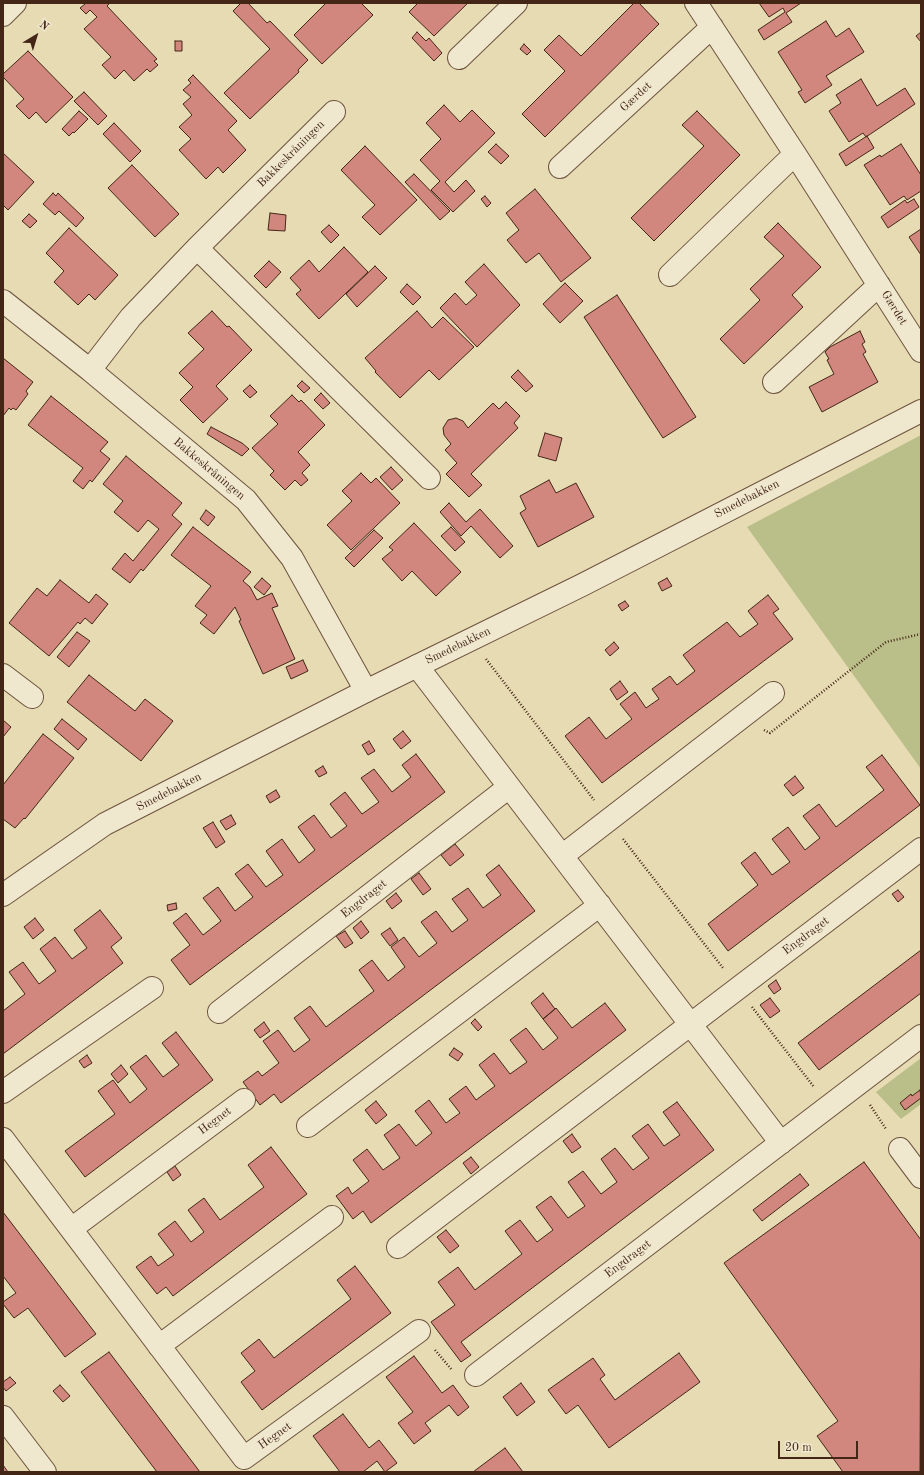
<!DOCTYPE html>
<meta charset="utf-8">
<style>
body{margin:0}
#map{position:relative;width:924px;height:1475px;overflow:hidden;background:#e7dbb3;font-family:"Old Standard TT",serif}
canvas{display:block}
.frame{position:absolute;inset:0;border:4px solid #442617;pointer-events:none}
.north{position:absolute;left:16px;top:16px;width:40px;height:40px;-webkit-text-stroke:3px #efe8ce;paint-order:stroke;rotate:38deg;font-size:11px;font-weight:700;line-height:16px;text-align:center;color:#442617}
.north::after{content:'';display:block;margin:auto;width:14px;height:18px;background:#442617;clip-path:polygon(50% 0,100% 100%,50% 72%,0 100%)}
.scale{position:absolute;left:778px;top:1441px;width:80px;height:18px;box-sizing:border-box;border:2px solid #442617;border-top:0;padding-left:5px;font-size:12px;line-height:14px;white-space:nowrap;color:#442617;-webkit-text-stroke:3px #efe8ce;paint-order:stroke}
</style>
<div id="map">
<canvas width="924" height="1475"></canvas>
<div class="frame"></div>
<div class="north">N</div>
<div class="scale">20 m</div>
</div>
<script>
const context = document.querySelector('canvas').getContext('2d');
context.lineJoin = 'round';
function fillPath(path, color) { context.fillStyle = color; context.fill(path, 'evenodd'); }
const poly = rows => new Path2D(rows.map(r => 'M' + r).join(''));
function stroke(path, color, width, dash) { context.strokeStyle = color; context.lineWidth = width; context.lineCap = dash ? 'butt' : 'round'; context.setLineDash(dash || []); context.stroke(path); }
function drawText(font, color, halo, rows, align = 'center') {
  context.font = font + ' "Old Standard TT",serif'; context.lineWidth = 4; context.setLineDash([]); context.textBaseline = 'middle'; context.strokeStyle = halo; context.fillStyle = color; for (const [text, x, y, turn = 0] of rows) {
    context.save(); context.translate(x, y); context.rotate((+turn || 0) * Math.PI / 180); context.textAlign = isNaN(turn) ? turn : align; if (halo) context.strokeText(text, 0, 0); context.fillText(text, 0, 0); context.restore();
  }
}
const green = poly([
 [921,435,921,769,747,527],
 [921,1058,921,1104,901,1119,876,1092]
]);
const building = poly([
 [84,3,110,3,107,6,157,59,154,61,158,65,150,72,147,69,134,81,124,70,115,79,102,65,111,57,84,29,97,17,90,10,86,14,80,8,85,4,84,3],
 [241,3,248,3,267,23,270,21,308,60,298,70,299,72,250,119,224,93,270,49,233,11,241,3],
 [326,3,361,3,373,15,322,64,294,35,326,3],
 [418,3,468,3,434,36,409,12,418,3],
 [634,3,639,3,659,24,545,137,522,114,565,71,544,50,559,35,581,56,634,3],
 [759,3,801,3,786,13,792,22,764,40,758,30,785,12,783,8,769,17,759,3],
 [826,21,836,37,849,28,864,52,826,76,832,85,805,103,798,92,802,90,778,52,826,21],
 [417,32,426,41,429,38,442,53,434,61,412,38,417,32],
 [921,32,921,42,916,36,921,32],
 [175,41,182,41,182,51,175,51,175,41],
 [524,44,531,51,527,55,520,49,524,44],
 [28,51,73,97,46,123,36,112,29,119,16,106,24,99,3,77,3,74,28,51],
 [193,75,237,121,228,130,246,150,223,173,218,167,206,179,179,150,191,139,179,127,192,115,183,104,191,97,183,90,191,83,188,80,193,75],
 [861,79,877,106,905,88,915,104,866,137,863,133,849,142,829,111,841,103,836,95,861,79],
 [84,92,107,116,98,125,74,101,84,92],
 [444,105,460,122,472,110,495,133,445,182,454,192,466,180,475,191,453,212,431,190,440,181,420,160,441,139,426,123,444,105],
 [79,111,88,119,74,133,73,132,69,136,62,129,79,111],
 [697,111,740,155,654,241,631,218,704,146,682,125,697,111],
 [114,123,141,151,130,162,103,134,114,123],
 [867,136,874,148,846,166,839,154,867,136],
 [496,144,509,156,501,164,488,152,496,144],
 [901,144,921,175,921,191,907,200,904,196,890,205,864,165,880,155,881,157,901,144],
 [365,146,417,200,380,235,362,217,375,205,341,170,365,146],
 [3,153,34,182,8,210,3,205,3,153],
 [132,165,179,214,155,237,108,188,132,165],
 [414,174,450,211,440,220,405,182,414,174],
 [535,189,591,258,561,282,539,253,526,263,507,240,519,230,506,213,535,189],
 [53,193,56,196,58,193,84,218,76,227,59,211,55,215,43,204,53,193],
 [485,196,491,203,487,207,481,199,485,196],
 [914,199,919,207,888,228,881,217,905,200,907,203,914,199],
 [270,213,286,215,285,231,268,230,270,213],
 [29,214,37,221,30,228,22,221,29,214],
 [778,223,821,267,792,295,803,307,744,364,720,339,760,300,750,289,784,256,764,237,778,223],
 [329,225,339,235,331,243,321,232,329,225],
 [69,228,118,275,95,300,89,294,78,305,54,282,64,271,46,253,69,228],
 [921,229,921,255,909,237,921,229],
 [344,247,368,272,319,319,296,294,301,290,290,278,309,260,319,272,344,247],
 [269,261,281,272,266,288,254,276,269,261],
 [484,264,520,305,477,347,440,308,455,293,466,305,477,295,465,282,484,264],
 [375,266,387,278,357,307,346,294,375,266],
 [565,283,583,301,560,323,543,304,565,283],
 [407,284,421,297,413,305,400,292,407,284],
 [617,295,696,417,663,438,584,317,617,295],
 [212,311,227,327,229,326,252,350,216,386,228,399,203,423,180,400,193,387,179,373,204,349,188,333,212,311],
 [417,311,432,328,443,317,474,347,439,380,429,370,400,398,375,372,376,371,365,358,417,311],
 [860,331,865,342,862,344,866,352,863,354,878,382,822,412,809,387,834,374,827,360,829,359,825,352,830,347,860,331],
 [3,358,33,382,26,391,28,394,16,410,13,408,11,410,9,408,3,416,3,358],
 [518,370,533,386,526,392,511,377,518,370],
 [302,381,310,388,304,393,297,386,302,381],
 [250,385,257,392,250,398,243,391,250,385],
 [321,393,330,403,323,409,314,400,321,393],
 [292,395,299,402,301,400,325,425,298,452,310,465,302,473,308,480,301,486,295,480,285,490,270,475,274,471,252,448,278,424,270,416,292,395],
 [51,396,108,442,100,451,110,459,92,482,90,480,83,489,73,481,83,468,28,425,51,396],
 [506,402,520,416,514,423,518,428,471,474,482,485,469,497,446,474,457,463,445,450,451,444,444,435,443,428,448,420,456,418,463,421,468,428,493,403,499,409,506,402],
 [211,427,242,443,249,449,242,456,207,434,211,427],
 [545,433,562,438,556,461,538,456,545,433],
 [126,456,182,503,172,515,182,524,143,571,141,569,130,583,112,569,125,553,133,561,159,529,148,520,138,532,114,512,123,501,103,484,126,456],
 [391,467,403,480,392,490,380,477,391,467],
 [361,473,371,483,376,478,400,503,351,550,327,525,352,501,342,491,361,473],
 [549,480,556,493,576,483,594,517,538,547,520,513,526,509,520,496,549,480],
 [449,503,466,522,480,509,513,546,500,558,471,526,461,536,440,512,449,503],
 [206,510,215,517,208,526,200,519,206,510],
 [414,523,461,572,436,596,412,571,402,581,382,559,393,550,389,547,414,523],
 [193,527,251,572,243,581,250,587,257,600,272,593,278,606,272,608,295,659,263,674,239,621,241,620,235,607,214,634,200,623,207,615,195,606,211,586,171,555,193,527],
 [451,527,465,542,455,551,441,536,451,527],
 [374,530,383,538,354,567,345,558,374,530],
 [262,578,271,586,264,595,254,587,262,578],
 [667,578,672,586,662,591,658,583,667,578],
 [60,580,89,603,96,594,108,604,92,624,85,618,80,624,78,622,49,656,9,623,37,588,47,596,60,580],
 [768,595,779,609,773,613,793,639,602,783,565,736,589,717,606,739,632,719,620,704,635,692,646,708,659,699,652,689,670,676,677,685,695,671,683,655,727,622,740,637,758,624,748,611,768,595],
 [625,601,629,606,622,611,618,605,625,601],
 [77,632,90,641,69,667,57,657,77,632],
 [614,642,619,648,610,656,605,650,614,642],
 [303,660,308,671,291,679,286,667,303,660],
 [89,675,135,711,145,699,173,721,141,761,67,702,89,675],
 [620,681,628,692,617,700,610,689,620,681],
 [62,719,87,739,78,750,54,729,62,719],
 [3,720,11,727,3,737,3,720],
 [403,731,411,741,401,749,393,739,403,731],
 [43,734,74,758,25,819,24,818,15,828,3,819,3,785,43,734],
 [369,741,375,751,368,755,362,745,369,741],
 [416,754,445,792,190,985,171,960,190,945,173,923,186,913,203,935,221,921,203,898,218,887,235,911,253,897,235,874,248,864,266,887,283,875,266,851,282,839,299,863,315,850,298,827,314,815,331,838,347,826,330,804,345,792,362,814,379,802,361,778,374,769,392,792,411,777,402,765,416,754],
 [882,755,920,805,728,951,708,924,758,885,741,863,755,852,772,875,790,862,772,839,788,827,805,850,820,838,803,816,819,804,836,827,884,790,866,767,882,755],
 [323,766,327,773,319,777,315,771,323,766],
 [795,776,804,788,793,796,784,785,795,776],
 [276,790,280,797,270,803,266,796,276,790],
 [231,815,236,824,226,830,220,821,231,815],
 [213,822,225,842,216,848,203,828,213,822],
 [455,844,464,855,450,866,441,855,455,844],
 [499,865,535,911,281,1103,274,1094,260,1105,243,1082,258,1071,262,1076,279,1063,263,1041,278,1030,294,1052,310,1040,294,1018,310,1006,326,1027,374,991,359,970,372,960,388,981,405,967,391,947,404,937,419,957,437,943,421,922,436,911,452,932,468,920,452,899,468,888,483,908,501,895,486,875,499,865],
 [419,873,431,889,423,895,411,879,419,873],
 [898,890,904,897,898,902,892,894,898,890],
 [396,893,402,901,392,909,386,901,396,893],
 [176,903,177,909,168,911,167,905,176,903],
 [100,910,122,938,111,947,123,963,3,1054,3,1011,25,994,9,972,23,962,39,984,56,971,40,949,55,937,72,959,87,948,74,930,100,910],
 [35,918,44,930,33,939,24,927,35,918],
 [361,921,369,932,361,939,353,928,361,921],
 [390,928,398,940,390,946,381,934,390,928],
 [345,931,353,943,345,948,336,936,345,931],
 [921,950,921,993,819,1070,798,1043,921,950],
 [776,980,781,989,774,994,768,986,776,980],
 [543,993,555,1009,543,1019,531,1003,543,993],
 [770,998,780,1011,770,1018,760,1005,770,998],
 [605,1003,626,1030,371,1223,363,1211,353,1219,336,1196,348,1187,352,1194,369,1181,353,1160,367,1149,383,1170,400,1158,384,1135,399,1124,416,1146,432,1133,415,1111,429,1100,446,1123,460,1113,449,1099,466,1086,476,1100,495,1086,479,1065,494,1053,510,1074,527,1062,510,1040,526,1028,543,1050,558,1038,543,1019,555,1009,556,1008,572,1028,605,1003],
 [475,1019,482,1027,478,1031,471,1023,475,1019],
 [264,1022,270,1031,260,1038,254,1030,264,1022],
 [176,1032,213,1080,85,1177,65,1151,115,1114,98,1091,113,1080,130,1103,147,1089,130,1067,146,1055,163,1077,179,1065,162,1043,176,1032],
 [454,1048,463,1054,458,1061,449,1055,454,1048],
 [87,1055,92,1063,84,1068,79,1061,87,1055],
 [121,1065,128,1074,118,1083,111,1074,121,1065],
 [920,1090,921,1098,905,1110,900,1103,911,1094,912,1096,920,1090],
 [376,1101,387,1115,376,1124,365,1110,376,1101],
 [677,1102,714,1150,461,1342,471,1355,461,1362,431,1322,455,1305,438,1282,458,1267,475,1290,522,1254,505,1231,520,1220,537,1242,553,1230,536,1207,551,1196,568,1218,585,1206,568,1182,583,1171,601,1194,617,1182,601,1159,615,1148,633,1170,649,1158,632,1136,648,1124,664,1146,680,1135,663,1112,677,1102],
 [572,1134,581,1147,572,1153,563,1141,572,1134],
 [271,1147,307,1194,173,1296,166,1287,157,1294,136,1267,151,1256,158,1266,174,1255,158,1234,175,1221,191,1242,204,1232,188,1210,204,1198,220,1220,264,1187,248,1165,271,1147],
 [471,1157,479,1167,471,1174,463,1163,471,1157],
 [864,1162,921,1240,920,1472,843,1472,817,1436,838,1421,724,1263,864,1162],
 [175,1166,181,1175,173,1181,167,1172,175,1166],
 [800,1174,809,1185,762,1221,753,1210,800,1174],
 [3,1212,96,1334,65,1357,28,1308,14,1318,3,1304,3,1302,16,1293,3,1276,3,1212],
 [446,1230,459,1246,450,1253,437,1237,446,1230],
 [355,1266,391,1313,262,1410,241,1382,255,1371,241,1353,259,1339,274,1358,351,1299,337,1280,355,1266],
 [109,1352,200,1472,157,1472,81,1372,109,1352],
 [679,1353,700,1382,609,1448,578,1405,566,1414,548,1390,593,1358,605,1375,600,1379,615,1400,679,1353],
 [414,1356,442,1393,453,1385,469,1407,458,1416,449,1405,425,1423,431,1431,414,1444,398,1423,413,1412,386,1377,414,1356],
 [10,1377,16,1383,6,1391,3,1387,3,1382,10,1377],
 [521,1383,535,1402,517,1416,503,1397,521,1383],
 [60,1385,70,1396,63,1402,53,1391,60,1385],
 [343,1414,369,1448,379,1440,397,1463,385,1472,377,1461,363,1472,340,1472,313,1436,343,1414],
 [505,1448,523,1472,473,1472,505,1448],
 [3,1465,8,1472,3,1472,3,1465]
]);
const path = poly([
 [486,659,594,800],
 [764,730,770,733,886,642,921,634],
 [623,839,723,968],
 [752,1007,814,1087],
 [870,1105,886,1129],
 [435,1350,452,1370]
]);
const minor = poly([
 [696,3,795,154,921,351],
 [3,15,15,3],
 [459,58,516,3],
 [560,167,712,27],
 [197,248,429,478],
 [670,275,795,154],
 [3,301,90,370,246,500,292,558,366,691],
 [90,370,131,317,197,248,334,112],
 [774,382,879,285],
 [417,666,781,1143],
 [3,675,32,697],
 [562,856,773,693],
 [219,1012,509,787],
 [3,1092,152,988],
 [308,1126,600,905],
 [3,1139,244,1458,419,1331],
 [900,1149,921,1177],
 [71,1229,244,1100],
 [398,1247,921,849],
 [159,1346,332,1217],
 [476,1375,921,1036],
 [3,1417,45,1472]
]);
const tertiary = poly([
 [3,895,105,824,366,691,582,585,921,411]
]);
const streetNames = [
 ["Gærdet",636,97,-43],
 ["Bakkeskråningen",291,154,-45],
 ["Gærdet",894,308,58],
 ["Bakkeskråningen",209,469,40],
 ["Smedebakken",747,499,-27],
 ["Smedebakken",458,646,-26],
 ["Smedebakken",169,792,-27],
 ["Engdraget",364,899,-38],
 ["Engdraget",806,936,-37],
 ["Hegnet",215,1121,-37],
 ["Engdraget",628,1259,-37],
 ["Hegnet",275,1436,-36]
];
fillPath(green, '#babf89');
fillPath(building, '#d1877e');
stroke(building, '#442617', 1);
stroke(minor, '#6d533e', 24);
stroke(tertiary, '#6d533e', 24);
stroke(path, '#442617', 2.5, [1, 2]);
stroke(minor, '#efe8ce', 22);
stroke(tertiary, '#efe8ce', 22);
drawText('12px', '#442617', '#efe8ce', streetNames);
</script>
